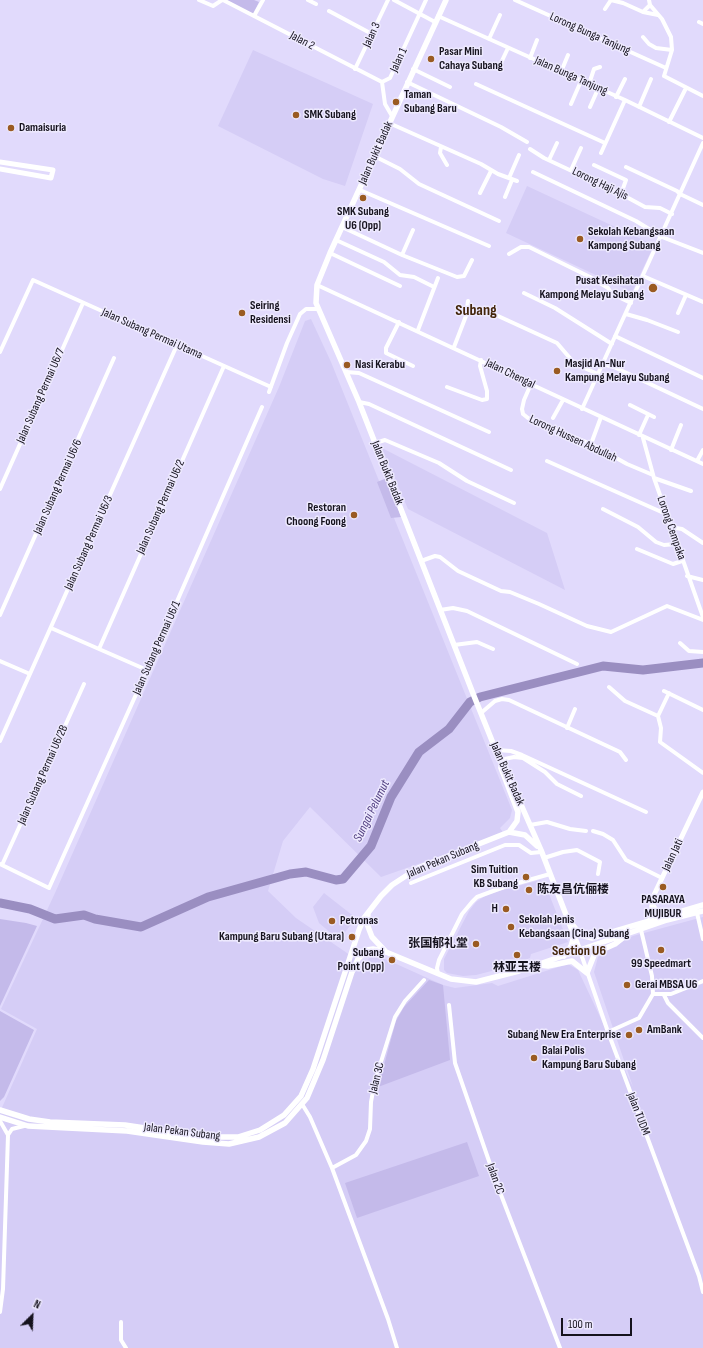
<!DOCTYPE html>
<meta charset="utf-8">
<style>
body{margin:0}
#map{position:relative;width:703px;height:1348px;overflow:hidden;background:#e1dafc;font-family:"Sofia Sans Condensed",sans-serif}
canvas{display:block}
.north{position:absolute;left:12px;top:1296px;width:40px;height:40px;-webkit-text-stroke:3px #ede9fe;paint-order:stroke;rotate:24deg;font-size:11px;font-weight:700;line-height:16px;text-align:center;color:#15121d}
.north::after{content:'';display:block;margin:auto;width:14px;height:18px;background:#15121d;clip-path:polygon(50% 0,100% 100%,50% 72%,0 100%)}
.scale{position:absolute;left:561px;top:1318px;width:71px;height:18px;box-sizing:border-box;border:2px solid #15121d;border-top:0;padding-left:5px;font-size:12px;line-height:14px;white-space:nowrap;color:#15121d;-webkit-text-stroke:3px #ede9fe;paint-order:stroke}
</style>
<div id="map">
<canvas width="703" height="1348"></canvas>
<div class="north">N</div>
<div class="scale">100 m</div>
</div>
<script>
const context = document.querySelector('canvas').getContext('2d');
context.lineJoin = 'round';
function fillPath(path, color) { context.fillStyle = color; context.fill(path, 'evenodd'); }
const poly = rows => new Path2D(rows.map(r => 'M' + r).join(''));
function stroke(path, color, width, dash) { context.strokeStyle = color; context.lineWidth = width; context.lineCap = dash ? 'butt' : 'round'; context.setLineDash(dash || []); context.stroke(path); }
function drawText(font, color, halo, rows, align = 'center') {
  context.font = font + ' "Sofia Sans Condensed","Noto Sans SC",sans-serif'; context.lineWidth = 3; context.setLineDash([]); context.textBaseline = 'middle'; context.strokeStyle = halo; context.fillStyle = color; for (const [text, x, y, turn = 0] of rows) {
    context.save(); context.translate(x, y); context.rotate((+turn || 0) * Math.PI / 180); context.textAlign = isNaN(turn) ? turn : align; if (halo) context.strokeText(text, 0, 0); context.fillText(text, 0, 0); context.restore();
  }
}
const built = poly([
 [253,50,373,104,345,186,323,179,218,126],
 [527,186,654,245,632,292,506,233],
 [311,319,331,362,512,810,510,818,500,828,504,834,381,877,310,807,283,841,268,891,296,918,363,964,374,954,443,985,455,988,492,983,498,986,568,964,578,970,633,1087,594,972,598,957,610,948,633,936,703,917,703,1348,0,1348,0,1112,37,1029,1,1009,55,893,279,387,305,321],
 [382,448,547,533,565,590,408,509],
 [540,880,545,884,568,942,531,954,530,958,507,967,476,975,463,976,447,973,444,970,444,959,469,911,476,902,488,894],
 [324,893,356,918,339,940,319,923,313,907]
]);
const green = poly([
 [226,0,254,0,259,2,253,14],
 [387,478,401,517,391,518,377,482],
 [0,919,26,923,37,926,0,1006],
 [429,980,443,985,450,1060,378,1087,396,1021,404,1007],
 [0,1011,34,1030,4,1097,0,1101],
 [467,1142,479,1176,357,1218,345,1183]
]);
const river = poly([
 [0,903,30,909,55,919,84,915,95,919,141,927,208,897,290,874,306,872,336,880,343,879,371,846,391,797,419,752,449,729,470,702,480,697,603,666,643,670,703,663]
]);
const minor = poly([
 [199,0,213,6,222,0],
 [223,0,382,82],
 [308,0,316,4],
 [394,0,435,22],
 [515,0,666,68],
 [649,0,650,5,662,19,671,37,672,50,664,76,703,96],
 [605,9,611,0,623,3,643,12,650,5],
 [329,11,372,34],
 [643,12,658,15],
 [254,16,263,0],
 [438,16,625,100,703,138],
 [699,22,703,24],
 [643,37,649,44,656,48,672,50],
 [489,39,500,15],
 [530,58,537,40],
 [500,65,508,48],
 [355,69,388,0],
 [413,69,450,87],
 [561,72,568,55],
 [382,82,390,78,426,0],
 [382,82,385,104,392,116],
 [407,82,501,127,527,142],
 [476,84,605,143],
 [589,84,594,69,600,67],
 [616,97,625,79],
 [571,104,581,81],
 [590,107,598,89],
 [639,107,651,79],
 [669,122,686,88],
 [389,123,481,164,498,174,517,181],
 [441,147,440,153,447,165],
 [530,149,544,158,621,194,645,207,660,208,672,214],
 [601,153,625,100],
 [374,156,400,169,419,184,499,221],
 [549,160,557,143],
 [594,165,626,180,621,194],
 [626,167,677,191,680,194,703,205],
 [571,170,581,148],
 [533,172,636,221,662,237,703,253],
 [509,178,519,155],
 [360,190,489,246],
 [480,193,491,171],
 [505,197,512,180],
 [342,227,402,255,457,277,464,276,472,260],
 [336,240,384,262,400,275,414,277,434,287],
 [330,253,400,286],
 [509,254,521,247,529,247,592,278,608,288,612,294,631,303],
 [402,255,413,230],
 [643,276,703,302],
 [317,285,703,464],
 [524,293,555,308,612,344],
 [485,310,557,343,575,364,598,374],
 [678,313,686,295],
 [626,314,647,320,678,332],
 [399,322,386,348,386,353,413,366],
 [418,330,438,278],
 [615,336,703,378],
 [454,347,466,316,468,301],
 [0,352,33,280,271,387],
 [603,364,614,367,703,409],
 [346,372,359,373,489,432],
 [531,384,524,400,522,409,523,414,528,418,591,444,627,464,653,475],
 [447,387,482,400,487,399,487,391,480,366,481,360],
 [269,392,287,343,300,314,306,309,317,309],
 [359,402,369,404,511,470],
 [630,405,654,417],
 [582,409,703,143],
 [553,418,563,400],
 [639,435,648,415],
 [643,438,654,478,703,617],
 [375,443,385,440,439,463,467,481,514,503],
 [591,444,601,417],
 [671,450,681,425],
 [547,461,666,514],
 [697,461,703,450],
 [654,478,691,491],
 [0,489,83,303],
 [603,509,638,527,656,542,664,545,676,544],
 [670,527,682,529,703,543],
 [637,549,673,564,682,561],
 [421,561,435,556,440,557,458,571,501,591,510,592,539,604,587,626,611,632,667,606,703,620],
 [687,576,703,580],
 [440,610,453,608,467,611,577,664],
 [0,615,114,358],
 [51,628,147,670],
 [680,643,689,651,703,652],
 [454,645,477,642,493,649],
 [99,649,224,366],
 [0,661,30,674],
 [609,687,625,701,658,716],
 [664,691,703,710],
 [669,693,658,716,661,728,660,742,703,773],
 [481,713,495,701,502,699,509,700,620,752,626,760],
 [567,728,575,709],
 [0,741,177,345],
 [496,750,511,751,522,755,646,812],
 [500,760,514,757,523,758,545,772,557,784,581,796],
 [530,825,547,822,570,829,586,831],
 [593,831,603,834,613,840,626,860,662,878],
 [544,858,563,852,577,850,600,862,598,874],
 [0,864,49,888,147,670,262,407],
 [2,865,84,684],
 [411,883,505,845,519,845,531,853,541,852],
 [697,913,703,939],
 [580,951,608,1032,699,1276,703,1292],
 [438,974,437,968,439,960,462,914,472,902,477,897,504,887,550,874],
 [653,994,671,994,703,981],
 [664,995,668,1003,703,1038],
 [449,1005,455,1063,498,1187,560,1348],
 [608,1032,639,1018,653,994,652,976,641,930],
 [302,1104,310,1117,332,1168,388,1319,397,1348],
 [0,1121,8,1135,3,1289,0,1312],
 [8,1135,12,1129,24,1126],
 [332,1168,356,1155,366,1141,370,1129,371,1102,375,1081,395,1017,405,1001,424,980],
 [121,1322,121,1340,126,1348]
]);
const tertiary = poly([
 [0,162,53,170,51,178,0,169],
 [652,904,660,916],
 [650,920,653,897,703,792]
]);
const secondary = poly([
 [446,0,330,253,317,285,316,303,359,402,474,696,501,763,505,768,541,850,580,951],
 [501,763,501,768,518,812,517,821,509,832],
 [368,915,367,924,372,937,386,952],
 [571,923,581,935,592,938,703,905],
 [564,956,571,946,574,936],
 [540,965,548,966,572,961,587,973,595,953,615,944,625,936],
 [0,1110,29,1119,50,1122,125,1125,205,1137,238,1137,260,1130,284,1115,301,1096,313,1069,359,930,364,918,381,896,392,885,418,868,509,832,525,835,537,846],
 [0,1117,28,1126,127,1131,203,1142,229,1144,259,1137,285,1123,307,1098,323,1060,352,972,358,959,367,950,373,949,386,952,451,979,476,982,519,971,667,920,703,911]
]);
const markers = [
 [431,59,4,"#9a5b22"],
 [396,102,4,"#9a5b22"],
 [296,115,4,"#9a5b22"],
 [11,128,4,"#9a5b22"],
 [363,198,4,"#9a5b22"],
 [580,239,4,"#9a5b22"],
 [653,288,5,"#9a5b22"],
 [242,313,4,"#9a5b22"],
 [347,365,4,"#9a5b22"],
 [557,371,4,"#9a5b22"],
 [354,515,4,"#9a5b22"],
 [526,877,4,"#9a5b22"],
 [663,887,4,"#9a5b22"],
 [529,890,4,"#9a5b22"],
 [506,909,4,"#9a5b22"],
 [332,921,4,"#9a5b22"],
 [511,927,4,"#9a5b22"],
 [352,937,4,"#9a5b22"],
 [476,944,4,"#9a5b22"],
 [661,950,4,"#9a5b22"],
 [517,955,4,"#9a5b22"],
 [392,960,4,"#9a5b22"],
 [627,985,4,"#9a5b22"],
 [639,1030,4,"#9a5b22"],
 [629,1035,4,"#9a5b22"],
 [534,1058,4,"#9a5b22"]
];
const streetNames = [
 ["Lorong Bunga Tanjung",590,34,24],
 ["Jalan 3",372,35,-65],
 ["Jalan 2",302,41,28],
 ["Jalan 1",399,60,-65],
 ["Jalan Bunga Tanjung",571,76,24],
 ["Jalan Bukit Badak",376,153,-66],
 ["Lorong Haji Ajis",600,184,26],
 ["Jalan Subang Permai Utama",152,334,24],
 ["Jalan Chengal",510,374,26],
 ["Jalan Subang Permai U6/7",41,396,-66],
 ["Lorong Hussen Abdullah",573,439,25],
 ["Jalan Bukit Badak",387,473,68],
 ["Jalan Subang Permai U6/6",58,487,-66],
 ["Jalan Subang Permai U6/2",161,507,-66],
 ["Lorong Cempaka",671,528,71],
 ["Jalan Subang Permai U6/3",89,543,-66],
 ["Jalan Subang Permai U6/1",157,648,-66],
 ["Jalan Bukit Badak",507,774,66],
 ["Jalan Subang Permai U6/2B",43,775,-66],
 ["Jalan Jati",673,855,-65],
 ["Jalan Pekan Subang",443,860,-23],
 ["Jalan 3C",377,1078,-76],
 ["Jalan TUDM",638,1114,69],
 ["Jalan Pekan Subang",182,1132,7],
 ["Jalan 2C",495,1179,70]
];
const poiNames = [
 ["Pasar Mini",439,52],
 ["Cahaya Subang",439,66],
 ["Taman",404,95],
 ["Subang Baru",404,109],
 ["SMK Subang",304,115],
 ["Damaisuria",19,128],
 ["SMK Subang",363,212,"center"],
 ["U6 (Opp)",363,226,"center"],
 ["Sekolah Kebangsaan",588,232],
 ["Kampong Subang",588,246],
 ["Pusat Kesihatan",644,281,"right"],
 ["Kampong Melayu Subang",644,295,"right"],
 ["Seiring",250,306],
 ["Residensi",250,320],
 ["Masjid An-Nur",565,364],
 ["Kampung Melayu Subang",565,378],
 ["Nasi Kerabu",355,365],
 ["Restoran",346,508,"right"],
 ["Choong Foong",346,522,"right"],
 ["Sim Tuition",518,870,"right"],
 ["KB Subang",518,884,"right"],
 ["陈友昌伉俪楼",537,890],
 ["PASARAYA",663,900,"center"],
 ["MUJIBUR",663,914,"center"],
 ["H",498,909,"right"],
 ["Sekolah Jenis",519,920],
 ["Kebangsaan (Cina) Subang",519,934],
 ["Petronas",340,921],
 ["Kampung Baru Subang (Utara)",344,937,"right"],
 ["张国郁礼堂",468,944,"right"],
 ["Subang",384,953,"right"],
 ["Point (Opp)",384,967,"right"],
 ["99 Speedmart",661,964,"center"],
 ["林亚玉楼",517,968,"center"],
 ["Gerai MBSA U6",635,985],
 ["AmBank",647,1030],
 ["Subang New Era Enterprise",621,1035,"right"],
 ["Balai Polis",542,1051],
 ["Kampung Baru Subang",542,1065]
];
const waterNames = [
 ["Sungai Pelumut",372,811,-64]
];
const quarterNames = [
 ["Section U6",579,951]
];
const districtNames = [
 ["Subang",476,311]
];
fillPath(built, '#d5cdf6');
fillPath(green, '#c4baea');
stroke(river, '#9a8ec1', 9);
stroke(minor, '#fff', 4);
stroke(tertiary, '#fff', 5);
stroke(secondary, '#fff', 5.5);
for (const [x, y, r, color] of markers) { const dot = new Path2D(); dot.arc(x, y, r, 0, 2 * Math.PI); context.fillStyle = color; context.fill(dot); stroke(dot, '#ede9fe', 1.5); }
drawText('12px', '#15121d', '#ede9fe', streetNames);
drawText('bold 12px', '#15121d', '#ede9fe', poiNames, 'left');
drawText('italic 13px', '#534182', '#ede9fe', waterNames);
drawText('bold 14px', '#43250a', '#ede9fe', quarterNames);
drawText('bold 16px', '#43250a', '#ede9fe', districtNames);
</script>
